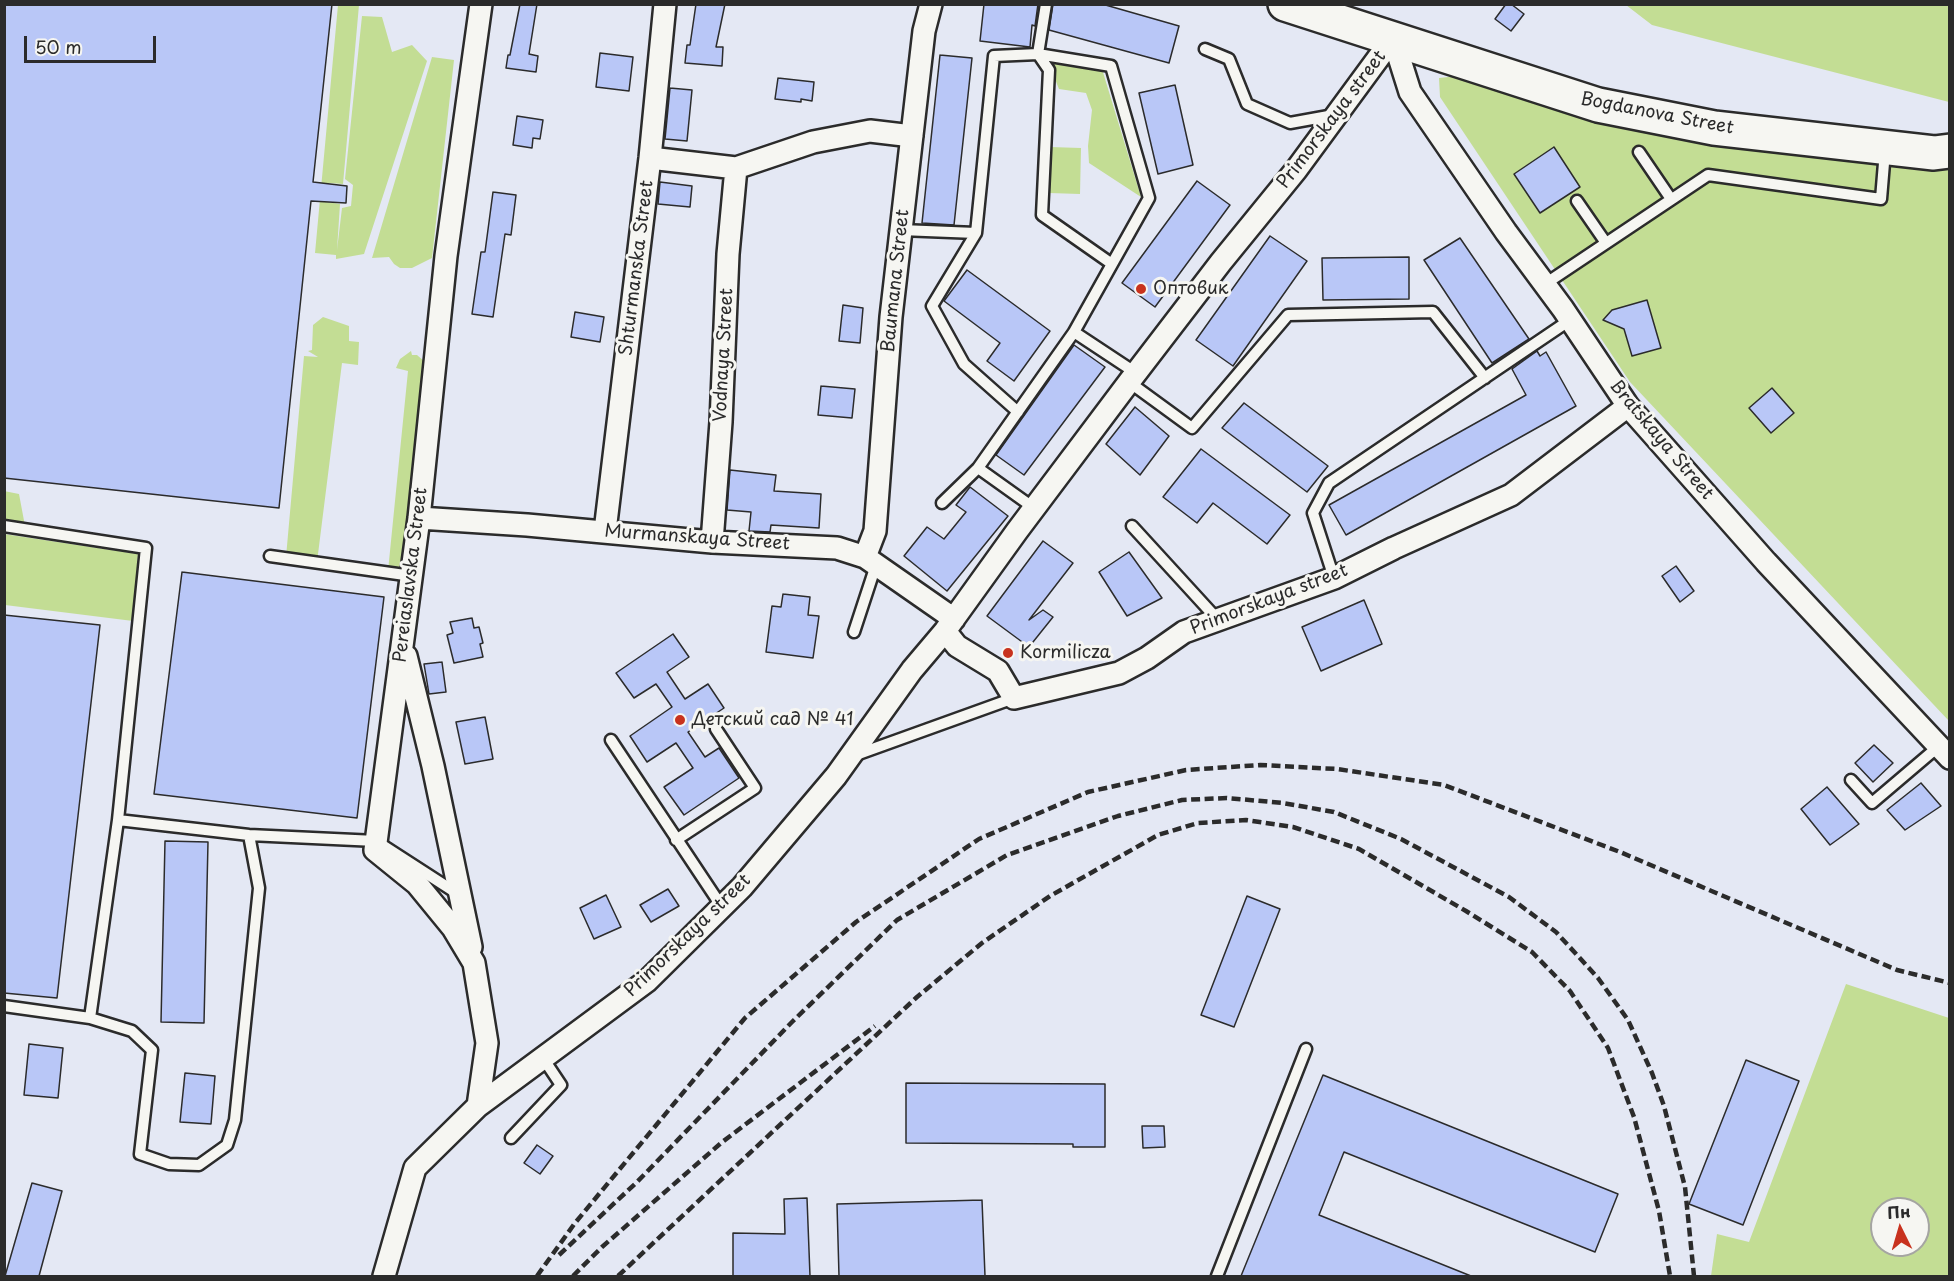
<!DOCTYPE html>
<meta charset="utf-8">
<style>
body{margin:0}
#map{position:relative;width:1954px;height:1281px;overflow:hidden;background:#e4e8f4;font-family:"Playpen Sans",sans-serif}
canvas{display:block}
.frame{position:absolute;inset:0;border:6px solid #2b2b2b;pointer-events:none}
.north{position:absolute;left:1870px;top:1197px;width:60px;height:60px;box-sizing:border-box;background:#f6f6f2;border:2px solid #a5a5a2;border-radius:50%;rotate:355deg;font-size:16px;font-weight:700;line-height:24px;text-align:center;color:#2b2b2b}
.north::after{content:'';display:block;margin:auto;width:21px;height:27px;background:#c8321e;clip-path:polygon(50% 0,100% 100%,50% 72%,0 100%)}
.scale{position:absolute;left:24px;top:36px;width:132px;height:27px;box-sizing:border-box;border:3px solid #2b2b2b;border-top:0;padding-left:8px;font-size:18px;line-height:21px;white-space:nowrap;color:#2b2b2b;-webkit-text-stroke:4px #f6f6f2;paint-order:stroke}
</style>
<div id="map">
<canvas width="1954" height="1281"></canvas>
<div class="frame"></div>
<div class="north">Пн</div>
<div class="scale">50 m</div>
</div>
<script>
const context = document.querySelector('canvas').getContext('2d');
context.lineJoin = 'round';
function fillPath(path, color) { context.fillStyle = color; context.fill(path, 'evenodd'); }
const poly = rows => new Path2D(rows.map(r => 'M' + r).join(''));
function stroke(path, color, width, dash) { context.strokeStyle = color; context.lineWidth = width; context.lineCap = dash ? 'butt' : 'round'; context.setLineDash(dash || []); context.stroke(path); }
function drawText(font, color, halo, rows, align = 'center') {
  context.font = font + ' "Playpen Sans",sans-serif'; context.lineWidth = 6; context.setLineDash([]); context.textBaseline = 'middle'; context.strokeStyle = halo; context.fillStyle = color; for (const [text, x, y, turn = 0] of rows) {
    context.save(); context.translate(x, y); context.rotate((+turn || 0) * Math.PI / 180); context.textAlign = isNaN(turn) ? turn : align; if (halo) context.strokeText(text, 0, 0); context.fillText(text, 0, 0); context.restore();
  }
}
const green = poly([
 [338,5,359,5,343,184,329,183,327,202,340,204,337,250,342,208,351,206,353,185,345,179,362,16,382,17,392,52,412,45,427,61,364,254,336,259,336,255,315,253],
 [1626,5,1949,5,1949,102,1652,25],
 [432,57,454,60,432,258,412,268,400,268,394,264,389,257,372,258],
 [1047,59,1102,69,1141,197,1089,163,1088,146,1092,110,1086,93,1059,89],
 [1458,76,1949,163,1949,721,1630,382,1440,97,1439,78],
 [1050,147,1081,148,1080,194,1049,193],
 [323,317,349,326,349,341,359,342,358,365,342,363,317,562,286,557,304,356,318,357,308,351,312,350,313,325],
 [411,351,412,355,417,355,425,362,402,573,388,571,408,371,396,368,400,359],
 [4,491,19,494,25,526,5,523],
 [4,534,138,554,133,621,5,605],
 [1846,984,1949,1018,1949,1276,1711,1276,1717,1234,1749,1242],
 [1882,1209,1918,1209,1918,1245,1882,1245]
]);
const building = poly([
 [4,4,332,4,313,182,347,186,346,203,311,201,279,508,4,478,4,4],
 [520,4,537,4,529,54,538,56,536,72,506,68,508,55,510,55,520,4],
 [696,4,725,4,716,47,723,47,722,66,685,63,687,45,690,45,696,4],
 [984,4,1038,4,1035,26,1032,25,1030,47,980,41,984,4],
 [1053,4,1102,4,1179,26,1169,63,1049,30,1053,4],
 [1506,4,1511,4,1524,14,1511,31,1495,19,1506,4],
 [600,53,633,57,629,91,596,87,600,53],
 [940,55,972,58,954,225,922,223,940,55],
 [778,78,814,82,812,101,801,99,801,102,775,99,778,78],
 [1175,85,1193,165,1158,174,1139,93,1175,85],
 [670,88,692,90,687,141,665,139,670,88],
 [517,116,543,120,540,139,533,138,532,148,513,145,517,116],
 [1554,147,1580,187,1540,213,1514,174,1554,147],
 [1197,181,1230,205,1155,307,1122,283,1197,181],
 [660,182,692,186,690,207,658,204,660,182],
 [493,192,516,195,511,235,505,234,493,317,472,314,481,252,485,252,493,192],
 [1270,236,1307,261,1233,366,1196,340,1270,236],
 [1460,238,1529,339,1492,363,1424,260,1460,238],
 [1409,257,1409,299,1323,300,1322,258,1409,257],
 [967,270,1050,331,1014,381,987,361,1000,343,944,301,967,270],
 [1647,300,1661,348,1632,356,1624,329,1603,320,1612,310,1647,300],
 [843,305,863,308,860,343,839,341,843,305],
 [575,312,604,317,600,342,571,337,575,312],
 [1074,345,1105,367,1024,475,996,455,1074,345],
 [1537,351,1540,356,1546,352,1576,406,1346,535,1329,505,1526,395,1512,369,1537,351],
 [821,386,855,389,852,418,818,415,821,386],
 [1772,388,1794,413,1771,433,1749,408,1772,388],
 [1244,403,1328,466,1307,492,1222,428,1244,403],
 [1135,407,1169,436,1140,475,1106,444,1135,407],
 [1201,449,1290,515,1267,544,1213,503,1197,523,1163,497,1201,449],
 [730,470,776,475,774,491,821,494,819,528,771,525,770,532,749,531,751,512,727,510,730,470],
 [970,487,1008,516,947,591,904,556,927,527,944,539,966,512,956,505,970,487],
 [1043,541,1073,563,1029,620,1043,610,1053,617,1029,647,987,616,1043,541],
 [1129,552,1162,598,1127,616,1099,572,1129,552],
 [1676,566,1694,591,1680,602,1662,576,1676,566],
 [182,572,384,597,357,818,154,794,182,572],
 [783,594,810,597,808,615,819,616,813,658,766,652,772,606,781,607,783,594],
 [1364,600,1382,644,1321,671,1302,627,1364,600],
 [4,615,100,625,57,998,4,993,4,615],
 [472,618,474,628,479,627,483,643,480,644,483,657,454,663,447,635,453,633,450,622,472,618],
 [673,634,689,657,667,672,685,699,708,684,724,708,688,732,705,757,719,748,739,778,684,815,664,787,693,768,676,743,647,762,630,736,672,707,656,684,634,698,616,673,673,634],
 [442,662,446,692,429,694,424,664,442,662],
 [485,717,493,759,465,764,456,722,485,717],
 [1874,745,1893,763,1873,782,1855,763,1874,745],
 [1921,783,1941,806,1905,830,1887,810,1921,783],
 [1827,787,1859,824,1830,845,1801,809,1827,787],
 [165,841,208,842,204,1023,161,1022,165,841],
 [668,889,679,906,651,922,640,905,668,889],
 [606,895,621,927,594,939,580,908,606,895],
 [1247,896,1280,909,1234,1027,1201,1015,1247,896],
 [29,1044,63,1048,58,1098,24,1095,29,1044],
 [1746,1060,1799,1081,1743,1225,1689,1204,1746,1060],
 [185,1073,215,1076,211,1124,180,1122,185,1073],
 [1323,1075,1618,1194,1595,1252,1344,1152,1319,1215,1471,1276,1241,1276,1323,1075],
 [906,1083,1105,1084,1105,1147,1073,1147,1073,1144,906,1143,906,1083],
 [1142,1126,1164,1126,1165,1147,1143,1148,1142,1126],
 [537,1145,553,1156,540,1174,524,1163,537,1145],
 [32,1183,62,1191,39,1276,5,1276,32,1183],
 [807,1198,810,1276,733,1276,733,1233,785,1234,784,1199,807,1198],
 [982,1200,985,1276,839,1276,837,1204,982,1200]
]);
const service = poly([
 [1205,49,1229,59,1247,104,1290,123,1334,115],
 [1038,54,1111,66,1149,198,1074,332],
 [1038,54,1049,70,1042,215,1112,264],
 [1639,152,1671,199],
 [1577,201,1606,243],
 [901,230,976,233,932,306,964,364,1018,412],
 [976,233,994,56,1038,54,1046,4],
 [1545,284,1708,175,1881,199,1885,151],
 [1129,382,1192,428,1288,315,1433,312,1485,378],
 [978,468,1034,508],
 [942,503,978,468,1074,332,1136,373],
 [4,526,146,548,118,820,249,835,376,841,458,894],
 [1132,526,1218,620],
 [270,556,412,576],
 [1334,578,1313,513,1329,483,1570,320],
 [854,632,876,565],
 [611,740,722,907],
 [853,756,1014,698],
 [1851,780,1872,803,1939,746],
 [676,840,755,788,716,729],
 [4,1006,90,1018,118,820],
 [90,1018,132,1031,152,1050,140,1154,169,1164,199,1165,227,1145,235,1120,259,888,249,835],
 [511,1138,561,1085,543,1058],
 [1217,1276,1306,1049]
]);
const minor = poly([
 [1393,38,1410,92,1506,232,1563,309,1628,406,1766,562,1950,758],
 [650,158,736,168,728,254,721,422,712,542],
 [736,168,813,142,870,131,912,136],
 [419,518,527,525,712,542,837,548,865,557,954,619],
 [605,531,650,158,665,4],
 [865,557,875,531,891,317,924,31,931,4],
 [945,631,957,646,998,671,1014,698,1119,673,1147,658,1184,632,1334,578,1394,548,1511,495,1628,406],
 [406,656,433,766,471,947],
 [478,1106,487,1043,474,963,453,928,417,884,375,850,419,518,446,256,481,4],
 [384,1276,415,1168,478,1106,647,981,742,887,836,776,912,670,945,631,1017,531,1129,382,1221,262,1296,170,1393,38]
]);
const primary = poly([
 [1285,4,1598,105,1714,128,1934,153,1950,151]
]);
const rail = poly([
 [559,1255,637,1182,792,1022,897,920,1007,855,1118,816,1182,800,1227,798,1283,803,1334,812,1401,839,1509,897,1556,932,1598,978,1628,1020,1652,1073,1664,1106,1685,1187,1694,1276],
 [537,1276,575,1223,745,1018,856,922,979,839,1088,792,1186,770,1260,765,1337,769,1444,785,1620,852,1897,970,1950,983],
 [573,1276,602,1247,721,1143,875,1026],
 [618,1276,917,997,982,943,1050,896,1158,835,1198,823,1246,820,1293,827,1359,849,1466,911,1532,952,1570,991,1608,1048,1634,1117,1659,1211,1670,1276]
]);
const markers = [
 [1141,289,6,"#c8321e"],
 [1008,653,6,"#c8321e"],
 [680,720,6,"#c8321e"]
];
const streetNames = [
 ["Bogdanova Street",1657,114,11],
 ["Primorskaya street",1332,120,-53],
 ["Shturmanska Street",637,268,-83],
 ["Baumana Street",896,281,-84],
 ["Vodnaya Street",724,355,-87],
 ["Bratskaya Street",1661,440,50],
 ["Murmanskaya Street",697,538,4],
 ["Pereiaslavska Street",411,575,-83],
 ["Primorskaya street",1269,600,-21],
 ["Primorskaya street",688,936,-44]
];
const poiNames = [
 ["Оптовик",1153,289],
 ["Kormilicza",1020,653],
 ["Детский сад № 41",692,720]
];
fillPath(green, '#c3dd94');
fillPath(building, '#b9c7f7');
stroke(building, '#2b2b2b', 1.5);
stroke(service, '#2b2b2b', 15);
stroke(minor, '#2b2b2b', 26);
stroke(primary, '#2b2b2b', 38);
stroke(service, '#f6f6f2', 10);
stroke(minor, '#f6f6f2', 21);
stroke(primary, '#f6f6f2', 33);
stroke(rail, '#2b2b2b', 4.5, [9, 4.5]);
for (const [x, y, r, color] of markers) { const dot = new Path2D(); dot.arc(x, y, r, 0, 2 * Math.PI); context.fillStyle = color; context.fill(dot); stroke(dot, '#f6f6f2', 2); }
drawText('18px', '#2b2b2b', '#f6f6f2', streetNames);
drawText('18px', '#2b2b2b', '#f6f6f2', poiNames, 'left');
</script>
